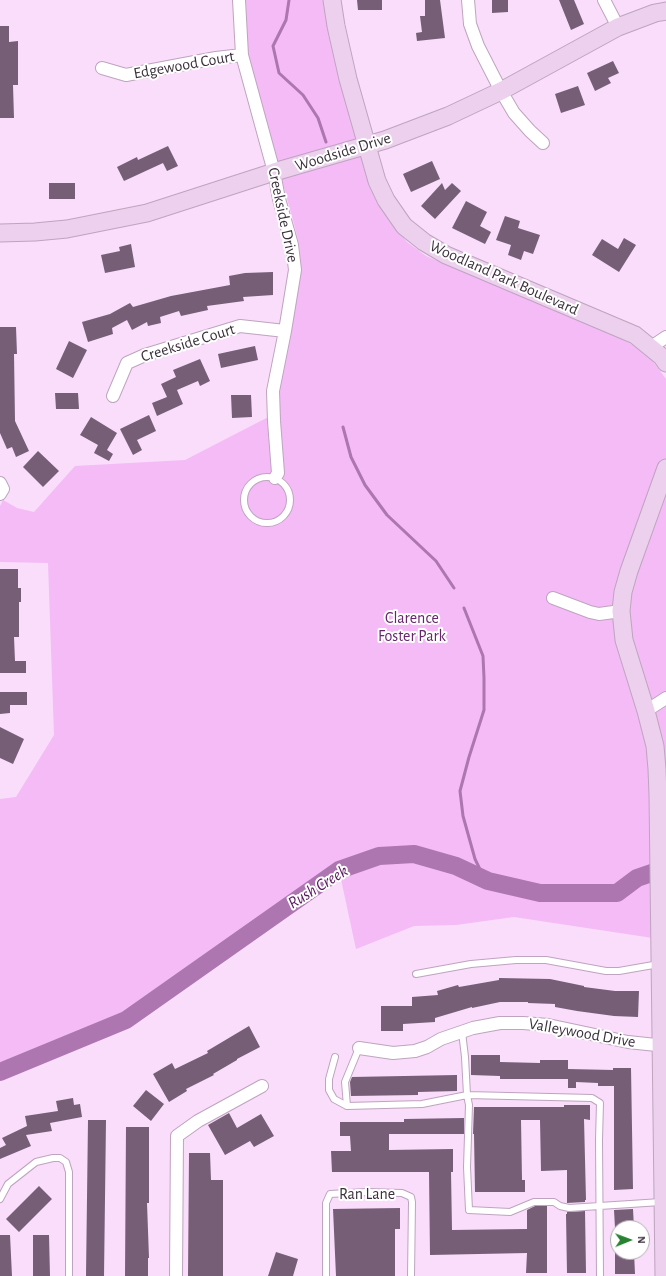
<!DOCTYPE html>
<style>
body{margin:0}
#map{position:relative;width:666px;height:1276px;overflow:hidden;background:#f9ddfa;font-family:"Alegreya Sans",sans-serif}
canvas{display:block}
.north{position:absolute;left:610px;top:1220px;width:40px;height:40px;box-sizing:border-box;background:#fff;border:1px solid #b1adb1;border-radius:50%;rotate:89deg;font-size:11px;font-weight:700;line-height:16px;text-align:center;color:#3b313c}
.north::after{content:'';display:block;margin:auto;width:14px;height:18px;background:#288232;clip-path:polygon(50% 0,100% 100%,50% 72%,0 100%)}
</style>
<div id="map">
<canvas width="666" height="1276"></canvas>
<div class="north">N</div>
</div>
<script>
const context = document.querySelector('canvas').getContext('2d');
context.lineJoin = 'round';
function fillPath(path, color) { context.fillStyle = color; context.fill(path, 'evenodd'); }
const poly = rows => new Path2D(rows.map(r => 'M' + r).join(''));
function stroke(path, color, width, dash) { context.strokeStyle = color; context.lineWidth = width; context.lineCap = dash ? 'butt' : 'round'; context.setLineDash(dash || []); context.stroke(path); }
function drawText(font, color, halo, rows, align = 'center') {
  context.font = font + ' "Alegreya Sans",sans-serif'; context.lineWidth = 4; context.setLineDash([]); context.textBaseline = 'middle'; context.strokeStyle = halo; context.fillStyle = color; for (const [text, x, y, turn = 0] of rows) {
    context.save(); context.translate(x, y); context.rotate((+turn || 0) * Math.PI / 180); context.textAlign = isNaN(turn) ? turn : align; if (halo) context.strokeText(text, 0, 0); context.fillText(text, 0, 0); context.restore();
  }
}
const green = poly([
 [246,0,327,0,332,42,361,156,382,210,407,242,426,256,508,291,596,325,646,352,666,379,666,940,514,917,456,925,414,926,356,949,339,870,126,1020,0,1072,0,799,16,797,54,735,48,563,0,562,0,506,3,500,17,508,34,512,75,466,185,460,280,411,280,378,301,266,299,244,293,220,250,64,247,42]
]);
const stream = poly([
 [289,0,286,20,273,46,279,73,303,95,318,118,326,142],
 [343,427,351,457,365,485,387,515,436,561,454,588],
 [464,608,483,656,484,678,484,710,469,757,460,791,463,816,475,859,485,880]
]);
const river = poly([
 [0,1072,126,1020,339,870,379,856,414,854,456,866,488,881,540,893,617,893,637,878,666,868]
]);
const building = poly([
 [357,0,382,0,382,10,358,10],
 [425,0,440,0,445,38,417,41,416,33,422,32,420,16,425,16],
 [492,0,508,0,508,12,492,13],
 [559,0,574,0,584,24,571,30],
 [0,26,9,26,9,42,18,41,18,85,13,85,14,118,0,118],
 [613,61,619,73,608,78,611,83,595,91,587,73],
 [578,86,585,105,561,113,555,94],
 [168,146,178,166,167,171,163,163,124,181,117,167,137,157,138,160],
 [432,161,440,179,411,192,403,174],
 [49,183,75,183,75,199,49,199],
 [442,183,445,190,452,183,461,191,435,219,421,206],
 [466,201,487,212,480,226,491,232,485,244,452,228],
 [505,216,520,221,518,228,540,235,533,254,524,251,521,260,508,255,511,245,496,240],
 [624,238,636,245,619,272,592,255,602,239,618,249],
 [131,244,135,267,105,273,101,255,120,251,119,247],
 [273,272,273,295,243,297,244,301,207,306,208,310,181,316,179,311,160,317,161,323,148,326,147,322,132,330,127,320,112,328,113,334,88,342,82,322,110,314,130,303,133,307,171,296,230,285,229,276,245,273],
 [0,327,16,327,17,354,14,354,15,421,29,451,16,457,12,447,7,449,0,433],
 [69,341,87,350,73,378,56,369],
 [255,346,258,360,221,368,218,354],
 [200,359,210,381,200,386,198,381,177,390,183,404,157,416,152,403,167,397,161,384,176,377,173,370],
 [55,393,78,393,79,409,56,409],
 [231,395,251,395,252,417,232,418],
 [149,415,156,431,137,440,142,450,133,455,120,429],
 [91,417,117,433,107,450,113,454,109,461,94,453,98,445,80,435],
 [38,451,59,471,43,487,23,467],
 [0,569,18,569,18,588,21,588,21,602,19,602,19,637,14,637,15,661,26,661,26,673,0,673],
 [0,692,27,692,27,705,10,705,10,713,0,714],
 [0,727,24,739,13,764,0,758],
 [499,978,550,979,584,986,584,987,615,991,639,991,638,1017,614,1016,577,1011,555,1007,555,1004,528,1003,528,1002,500,1002,472,1008,472,1007,435,1018,435,1022,403,1024,403,1031,381,1031,381,1006,412,1006,412,997,438,995,437,991,458,985,459,987,499,980],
 [249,1026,260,1047,237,1059,237,1060,213,1074,214,1075,186,1089,187,1091,169,1102,153,1074,172,1063,175,1069,208,1053,207,1051],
 [471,1055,500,1055,500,1062,540,1063,540,1060,568,1060,568,1069,613,1070,613,1068,631,1068,633,1189,614,1190,614,1086,598,1086,598,1083,576,1082,576,1088,568,1088,568,1079,500,1079,500,1076,471,1075],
 [457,1075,457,1091,418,1092,418,1095,351,1096,350,1082,352,1077],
 [146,1090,164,1104,151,1121,133,1106],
 [73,1098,74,1105,80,1104,82,1117,50,1123,52,1131,26,1135,31,1146,0,1159,0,1148,6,1145,2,1138,27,1126,25,1116,58,1111,56,1101],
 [564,1105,590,1105,590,1120,584,1119,586,1200,585,1200,585,1202,567,1203,567,1170,541,1171,540,1120,521,1120,522,1180,525,1180,525,1192,475,1192,474,1134,473,1134,474,1107,564,1107],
 [229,1113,237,1128,261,1114,274,1136,254,1147,250,1141,225,1155,208,1125],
 [464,1118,464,1134,389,1134,389,1150,453,1149,453,1172,451,1172,452,1230,527,1229,527,1210,535,1206,547,1206,547,1273,526,1273,527,1253,430,1255,429,1172,332,1172,331,1151,351,1151,350,1136,340,1136,340,1122,404,1122,404,1119],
 [88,1120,106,1120,104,1276,86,1276],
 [126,1127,149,1127,149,1203,147,1203,149,1258,148,1258,148,1276,125,1276],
 [189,1153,210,1153,211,1180,223,1180,223,1276,188,1276],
 [39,1186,52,1199,19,1232,6,1219],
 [400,1208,400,1229,395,1229,395,1276,336,1276,333,1209],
 [633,1209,634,1228,615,1228,614,1210],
 [585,1211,586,1273,567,1273,566,1214,567,1214,567,1212],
 [0,1235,10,1235,12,1276,0,1276],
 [33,1235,49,1235,50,1276,33,1276],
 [276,1252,298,1259,293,1276,268,1276],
 [615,1252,634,1252,635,1274,615,1274]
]);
const lane = poly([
 '244 500a23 23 0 1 1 46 0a23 23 0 1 1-46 0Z',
 [416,974,471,964,516,960,546,960,606,971,619,971,659,964],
 [462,1032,465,1057,467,1095,469,1105,467,1167,469,1210,510,1212,534,1202,554,1202,560,1206,569,1208,661,1202],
 [335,1057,329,1079,329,1090,334,1099,347,1106,422,1104,467,1095,592,1098,600,1103,599,1140,600,1276],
 [347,1106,345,1082,359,1048],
 [0,1199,8,1184,36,1162,53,1158,60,1158,66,1162,69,1172,69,1276],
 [326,1276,326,1203,330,1194,367,1192,402,1193,411,1197,412,1202,411,1276]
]);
const street = poly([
 [239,0,242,55,274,172,279,199,292,245,295,270,285,331,273,391,274,421,278,473,275,478],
 [468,0,470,24,478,46,501,91,514,113,530,131,543,143],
 [604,0,618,27],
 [102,68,126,75,216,58,242,55],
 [651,347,666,337],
 [113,396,127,363,145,355,240,326,285,331],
 [0,483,3,489,0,494],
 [553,598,590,612,599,614,621,611],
 [646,711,666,698],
 [359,1048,393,1053,415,1051,427,1047,441,1039,473,1028,500,1023,523,1023,548,1025,628,1042,666,1046],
 [176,1276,177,1136,198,1121,262,1086]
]);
const secondary = poly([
 [332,0,336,26,348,79,377,181,386,200,404,226,424,242,446,255,635,335,662,357,666,363],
 [0,233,35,232,67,229,147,213,274,172,385,140,448,116,501,91,618,27,655,13,666,11],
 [664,1276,658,795,657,769,655,746,646,711,624,640,621,611,623,592,629,571,666,468]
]);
const streetNames = [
 ["Edgewood Court",184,65,-10],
 ["Woodside Drive",343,152,-17],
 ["Creekside Drive",283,215,78],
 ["Woodland Park Boulevard",504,278,24],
 ["Creekside Court",188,343,-17],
 ["Valleywood Drive",582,1033,10],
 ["Ran Lane",367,1194]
];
const parkNames = [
 ["Clarence",412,618],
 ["Foster Park",412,636]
];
const waterNames = [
 ["Rush Creek",318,887,-32]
];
fillPath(green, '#f4bbf7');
stroke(stream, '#ad76b0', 3);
stroke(river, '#ad76b0', 18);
fillPath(building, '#765e77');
stroke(lane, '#bea4bf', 8);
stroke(street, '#bea4bf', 14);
stroke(secondary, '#bea4bf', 19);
stroke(lane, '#fff', 6);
stroke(street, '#fff', 12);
stroke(secondary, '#ecd0ed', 17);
drawText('16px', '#3b313c', '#fff', streetNames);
drawText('16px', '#68256d', '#fff', parkNames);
drawText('italic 17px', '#5a175f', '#fff', waterNames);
</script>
